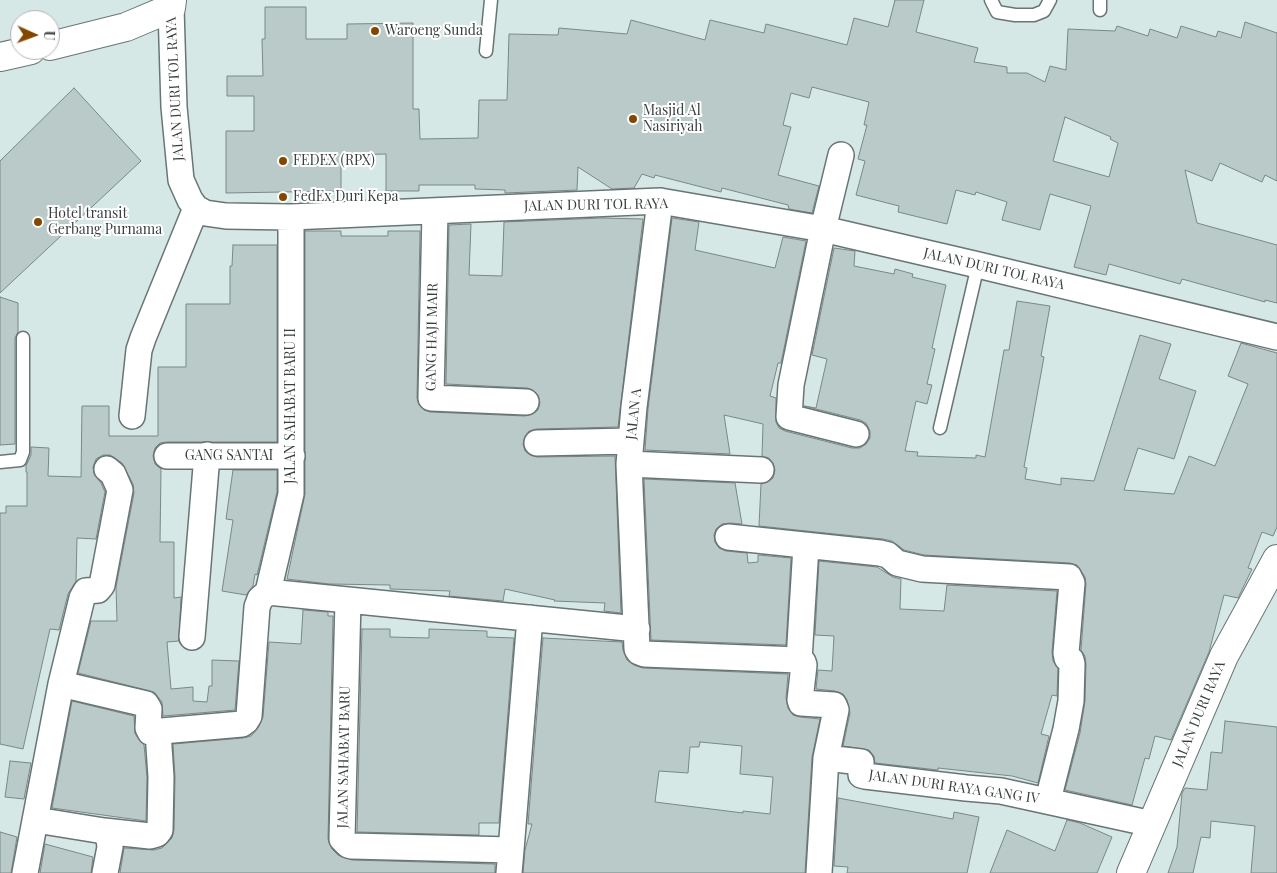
<!DOCTYPE html>
<style>
body{margin:0}
#map{position:relative;width:1277px;height:873px;overflow:hidden;background:#d6e8e6;font-family:"Playfair Display",serif}
canvas{display:block}
.north{position:absolute;left:10px;top:10px;width:50px;height:50px;box-sizing:border-box;background:#fff;border:1px solid #afb2b2;border-radius:50%;rotate:92deg;font-size:14px;font-weight:700;line-height:20px;text-align:center;color:#383f3e}
.north::after{content:'';display:block;margin:auto;width:18px;height:22px;background:#844702;clip-path:polygon(50% 0,100% 100%,50% 72%,0 100%)}
</style>
<div id="map">
<canvas width="1277" height="873"></canvas>
<div class="north">U</div>
</div>
<script>
const context = document.querySelector('canvas').getContext('2d');
context.lineJoin = 'round';
function fillPath(path, color) { context.fillStyle = color; context.fill(path, 'evenodd'); }
const poly = rows => new Path2D(rows.map(r => 'M' + r).join(''));
function stroke(path, color, width, dash) { context.strokeStyle = color; context.lineWidth = width; context.lineCap = dash ? 'butt' : 'round'; context.setLineDash(dash || []); context.stroke(path); }
function drawText(font, color, halo, rows, align = 'center') {
  context.font = font + ' "Playfair Display",serif'; context.lineWidth = 4; context.setLineDash([]); context.textBaseline = 'middle'; context.strokeStyle = halo; context.fillStyle = color; for (const [text, x, y, turn = 0] of rows) {
    context.save(); context.translate(x, y); context.rotate((+turn || 0) * Math.PI / 180); context.textAlign = isNaN(turn) ? turn : align; if (halo) context.strokeText(text, 0, 0); context.fillText(text, 0, 0); context.restore();
  }
}
const building = poly([
 [895,0,924,0,916,32,978,48,974,62,1007,67,1007,73,1027,73,1045,82,1050,66,1066,70,1068,29,1115,31,1117,26,1148,36,1150,29,1177,38,1181,26,1216,37,1218,31,1241,38,1245,22,1277,33,1277,181,1265,175,1262,182,1220,163,1212,181,1185,170,1197,223,1277,245,1277,303,1265,300,1265,302,1182,279,1180,284,1109,264,1106,275,1074,267,1091,206,1050,194,1040,230,1002,220,1007,202,976,192,975,195,956,190,947,224,898,212,899,206,856,195,865,161,858,159,867,125,864,125,869,102,812,87,809,98,791,93,783,125,791,127,778,175,819,186,812,213,789,209,788,205,722,188,721,192,655,175,654,178,642,174,634,188,612,189,578,167,577,190,505,193,505,190,475,189,475,185,419,185,419,191,386,191,386,154,341,155,341,191,226,193,226,131,254,131,254,96,227,96,227,76,263,76,262,39,265,39,265,7,306,7,306,39,347,39,347,24,413,23,413,109,419,109,420,139,478,138,479,100,507,100,509,34,558,35,559,28,627,34,631,20,705,40,710,20,764,33,766,24,847,45,854,18,888,27,895,0],
 [1065,117,1111,137,1110,139,1118,143,1109,177,1053,161,1065,117],
 [74,88,141,161,0,293,0,161,74,88],
 [602,218,643,219,618,427,536,429,529,431,525,436,523,444,525,451,530,455,537,457,615,456,621,613,604,611,605,603,554,601,555,600,505,589,503,601,449,596,450,591,390,589,390,585,329,584,287,579,305,494,305,231,341,231,341,236,388,236,388,231,420,231,417,398,419,405,424,410,430,412,525,416,533,414,538,410,540,403,538,395,533,390,527,388,446,384,449,225,471,224,469,275,502,276,504,222,602,218],
 [672,218,699,222,695,250,775,268,783,237,806,241,781,363,778,363,770,396,776,398,776,422,779,428,785,431,852,448,860,448,866,444,870,438,870,431,866,423,860,420,804,406,816,408,827,359,812,355,834,248,855,251,854,266,894,274,895,269,913,274,912,277,946,285,932,348,935,349,927,384,932,385,927,404,916,401,905,451,918,452,917,456,976,458,976,455,985,457,1004,350,1009,350,1017,301,1050,306,1041,356,1044,357,1024,467,1027,468,1025,479,1061,485,1061,478,1094,481,1140,335,1171,344,1159,379,1196,391,1174,459,1138,448,1124,490,1174,494,1189,456,1215,466,1248,384,1228,376,1241,343,1277,353,1277,527,1273,536,1262,532,1248,568,1252,569,1238,598,1224,595,1209,652,1171,740,1155,736,1149,759,1145,758,1132,805,1065,790,1080,733,1085,701,1086,664,1085,656,1081,650,1086,584,1085,577,1077,565,1070,563,924,555,904,550,892,541,883,539,759,526,761,484,768,482,773,478,775,470,773,463,769,458,762,456,763,424,724,415,730,454,645,450,648,409,672,218],
 [233,245,277,245,277,442,167,442,160,443,155,448,153,456,155,464,161,469,160,542,174,542,174,598,181,597,179,641,167,642,171,689,193,687,193,701,207,702,209,686,212,686,212,660,239,661,235,710,163,716,162,702,154,692,78,673,91,621,117,621,116,587,134,493,133,484,122,463,110,455,103,455,96,459,93,467,94,474,101,483,105,492,96,539,77,538,76,581,68,594,59,630,50,629,23,749,0,744,0,513,6,513,6,506,27,506,27,472,26,472,26,466,31,455,31,447,49,448,48,476,81,477,82,406,109,406,109,436,158,436,158,367,186,367,186,304,230,304,230,266,232,266,233,245],
 [0,297,18,303,18,332,15,338,15,444,0,445,0,297],
 [233,470,277,470,277,492,257,575,255,574,253,586,246,595,222,591,233,520,226,519,233,470],
 [644,479,735,483,742,524,730,523,722,524,716,529,714,535,715,542,719,548,726,551,747,553,748,563,758,562,758,555,791,558,786,645,651,640,644,479],
 [819,561,877,567,893,577,901,579,900,609,944,611,947,585,1057,591,1052,652,1053,661,1058,668,1057,696,1052,695,1041,734,1049,736,1038,783,1012,776,938,768,938,770,875,763,874,756,869,750,843,746,850,713,847,700,843,694,835,691,816,689,818,670,832,671,834,636,815,635,819,561],
 [303,610,328,612,328,616,333,616,328,839,332,849,338,855,352,860,495,864,495,873,120,873,124,848,154,850,162,848,172,838,174,830,175,777,173,744,243,738,251,736,258,728,263,717,269,642,301,644,303,610],
 [362,629,390,629,390,637,429,638,429,629,487,631,487,637,514,638,499,823,479,823,479,835,357,832,362,629],
 [543,638,622,642,623,650,627,660,634,665,643,668,788,674,786,698,788,708,793,715,800,717,820,719,812,757,805,873,523,873,525,850,532,824,528,824,543,638],
 [700,742,742,746,740,774,773,777,770,814,743,811,743,813,655,802,659,771,688,773,690,747,699,747,700,742],
 [72,701,134,716,135,734,144,745,147,777,146,821,52,808,72,701],
 [1225,721,1277,727,1277,873,1251,873,1255,826,1211,821,1210,838,1201,837,1193,873,1168,873,1177,847,1182,793,1185,788,1207,790,1211,752,1222,753,1225,721],
 [10,761,31,763,24,799,5,797,10,761],
 [838,798,953,819,954,812,979,817,967,873,847,873,848,867,834,866,838,798],
 [1067,820,1080,823,1112,837,1097,873,990,873,1007,830,1055,851,1067,820],
 [0,832,17,837,11,873,0,873,0,832],
 [45,844,93,857,91,873,40,873,45,844]
]);
const lane = poly([
 [991,0,997,12,1015,15,1034,15,1044,11,1050,0],
 [1100,0,1100,10],
 [486,51,491,0],
 [940,428,978,265],
 [0,462,20,460,23,452,23,338]
]);
const street = poly([
 [171,8,174,107,181,180,190,200,196,208,205,213,226,216,291,217,660,201,823,229,978,265,1277,337],
 [841,155,823,229,791,385,789,417,856,434],
 [660,201,634,407,629,464,637,649,639,652,644,654,799,660,803,662,804,665,800,700,801,703,834,705,836,710,826,758,819,873],
 [435,211,431,398,526,402],
 [132,416,139,350,143,338,196,208],
 [537,443,631,441],
 [167,456,292,456],
 [629,464,761,470],
 [728,537,880,553,888,555,897,563,922,569,1069,577,1072,583,1066,653,1067,658,1071,660,1072,664,1071,701,1066,729,1048,800],
 [268,592,291,494,291,217],
 [268,592,637,629],
 [348,600,342,839,348,845,352,846,511,850,509,873],
 [192,637,207,455],
 [799,660,806,546],
 [61,684,146,704,149,709,148,728,150,732,242,724,246,721,249,716,257,607,260,599,268,592],
 [826,758,861,762,861,775,865,776,966,788,1001,791,1152,824],
 [36,820,104,831,109,839,110,847,105,873],
 [104,831,150,836,157,834,160,830,161,777,158,732],
 [511,850,530,618],
 [25,873,61,684,82,598,86,591,98,590,102,585,120,490,113,474,107,469]
]);
const secondary = poly([
 [1131,873,1224,656,1277,559]
]);
const primary = poly([
 [50,46,126,27,171,8,172,0],
 [0,57,31,50]
]);
const markers = [
 [375,31,5,"#844702"],
 [633,119,5,"#844702"],
 [283,161,5,"#844702"],
 [283,197,5,"#844702"],
 [38,222,5,"#844702"]
];
const poiNames = [
 ["Waroeng Sunda",385,31],
 ["Masjid Al",643,111],
 ["Nasiriyah",643,127],
 ["FEDEX (RPX)",293,161],
 ["FedEx Duri Kepa",293,197],
 ["Hotel transit",48,214],
 ["Gerbang Purnama",48,230]
];
const streetNames = [
 ["JALAN DURI TOL RAYA",175,89,-93],
 ["JALAN DURI TOL RAYA",596,205,-1],
 ["JALAN DURI TOL RAYA",994,269,13],
 ["GANG HAJI MAIR",432,337,-89],
 ["JALAN SAHABAT BARU II",291,406,-90],
 ["JALAN A",634,414,-84],
 ["GANG SANTAI",229,456],
 ["JALAN DURI RAYA",1199,714,-67],
 ["JALAN SAHABAT BARU",344,757,-89],
 ["JALAN DURI RAYA GANG IV",954,787,8]
];
fillPath(building, '#b9cac8');
stroke(building, '#798886', 1);
stroke(lane, '#677674', 15);
stroke(street, '#677674', 28);
stroke(secondary, '#677674', 30);
stroke(primary, '#677674', 30);
stroke(lane, '#fff', 12);
stroke(street, '#fff', 25);
stroke(secondary, '#fff', 28);
stroke(primary, '#fff', 28);
for (const [x, y, r, color] of markers) { const dot = new Path2D(); dot.arc(x, y, r, 0, 2 * Math.PI); context.fillStyle = color; context.fill(dot); stroke(dot, '#fff', 2); }
drawText('14px', '#383f3e', '#fff', poiNames, 'left');
drawText('14px', '#383f3e', '#fff', streetNames);
</script>
